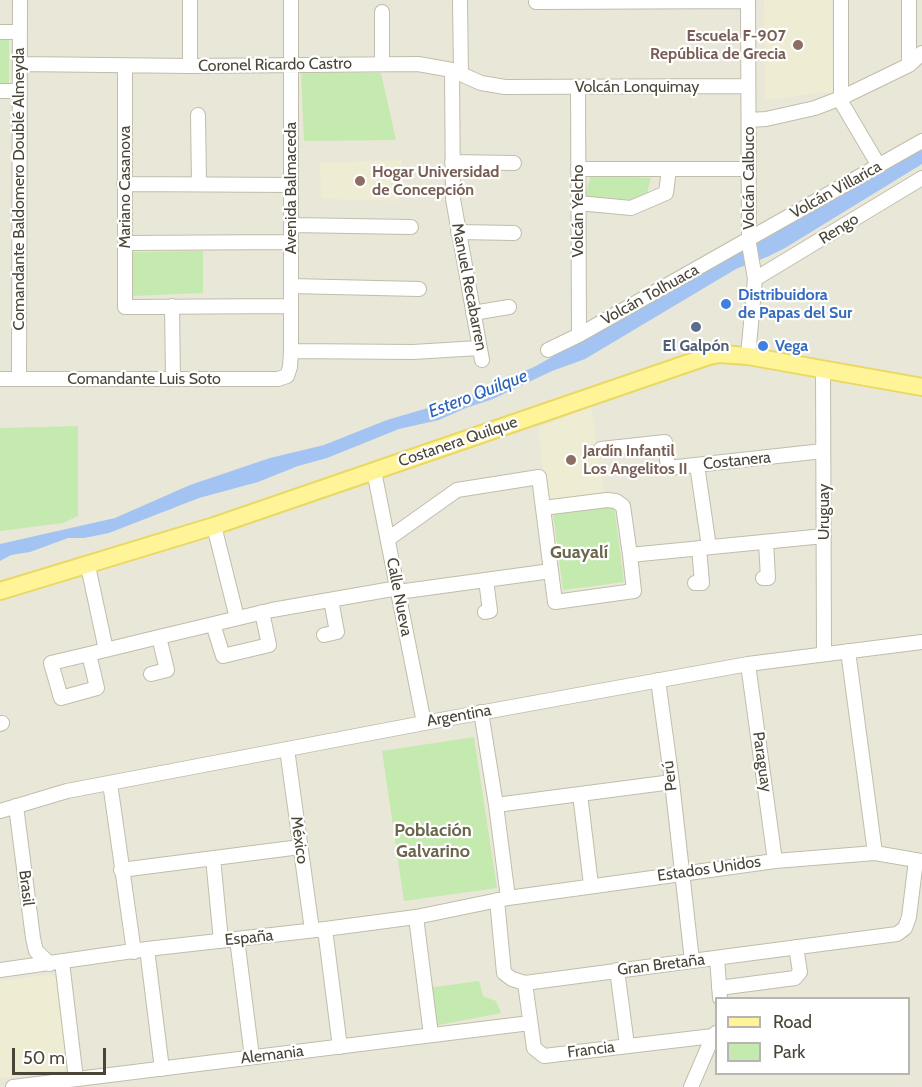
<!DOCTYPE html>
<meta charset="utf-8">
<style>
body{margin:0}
#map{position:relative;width:922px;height:1087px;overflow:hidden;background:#f5f3e9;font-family:Cabin,sans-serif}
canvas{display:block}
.legend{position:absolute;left:715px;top:997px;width:195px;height:78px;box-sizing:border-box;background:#fff;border:2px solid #b6b5af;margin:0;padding:8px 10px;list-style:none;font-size:18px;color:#494537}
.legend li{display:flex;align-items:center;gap:12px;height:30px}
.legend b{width:30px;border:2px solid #b6b5af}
.scale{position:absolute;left:12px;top:1048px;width:94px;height:27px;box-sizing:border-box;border:3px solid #494537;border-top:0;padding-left:8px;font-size:18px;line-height:21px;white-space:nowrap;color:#494537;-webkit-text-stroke:4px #fff;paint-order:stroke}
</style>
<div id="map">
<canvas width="922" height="1087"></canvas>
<ul class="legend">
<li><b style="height:8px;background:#fff598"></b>Road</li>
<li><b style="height:16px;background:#c5eab0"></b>Park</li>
</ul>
<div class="scale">50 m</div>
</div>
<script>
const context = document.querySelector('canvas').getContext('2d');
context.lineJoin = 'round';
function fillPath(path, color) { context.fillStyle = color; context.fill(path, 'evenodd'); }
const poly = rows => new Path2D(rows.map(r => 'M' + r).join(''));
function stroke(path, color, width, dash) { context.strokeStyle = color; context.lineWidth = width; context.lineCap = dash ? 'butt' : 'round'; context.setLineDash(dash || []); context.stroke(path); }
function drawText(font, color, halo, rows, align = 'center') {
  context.font = font + ' Cabin,sans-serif'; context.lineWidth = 4.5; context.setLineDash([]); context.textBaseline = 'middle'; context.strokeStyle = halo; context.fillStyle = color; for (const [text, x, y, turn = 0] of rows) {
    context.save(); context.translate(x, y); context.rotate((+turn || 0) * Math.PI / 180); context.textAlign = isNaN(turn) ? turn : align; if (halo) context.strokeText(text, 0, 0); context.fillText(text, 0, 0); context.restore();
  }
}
const residential = poly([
 [0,0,922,0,922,1087,0,1087],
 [716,998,908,998,908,1074,716,1074]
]);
const education = poly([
 [764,0,832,0,833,91,765,100],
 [402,160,398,201,321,199,320,163],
 [591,406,604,492,547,500,538,428],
 [52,974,57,980,69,1064,64,1070,0,1078,0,981]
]);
const green = poly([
 [0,36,9,36,9,85,0,85],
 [301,72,381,73,396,140,304,141],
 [591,175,651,178,647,193,628,203,585,197],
 [203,251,203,293,132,296,132,252],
 [78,426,78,516,63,523,0,531,0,428],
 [614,506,624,582,563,590,553,514],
 [474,737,497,888,404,901,382,751],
 [479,981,483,996,496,1001,501,1013,434,1026,428,988]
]);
const water = poly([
 [922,145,922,164,785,248,767,257,736,269,585,359,552,371,493,399,466,408,439,420,399,429,327,458,298,466,258,482,199,498,109,533,84,538,68,538,30,552,11,555,0,561,0,544,115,518,190,485,270,458,324,445,387,420,438,405,453,402,534,367,766,238]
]);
const minor = poly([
 [190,0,190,66],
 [460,0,461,73],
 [748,0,749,244,755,279,748,356],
 [841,0,841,98,843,105,879,166],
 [909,0,909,65],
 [536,2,748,1],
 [382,12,382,64],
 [0,32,20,32],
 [20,64,190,66,418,64,452,70,481,83,505,87,748,86],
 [125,66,125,307,291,306],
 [452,70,453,199,482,360],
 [578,87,579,335],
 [0,91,20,91],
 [198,115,199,184],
 [749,120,766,119,815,108,841,98,909,65,922,53],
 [452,162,514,163],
 [578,169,749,169],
 [124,184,291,185],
 [578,203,631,208,666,193,669,169],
 [291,225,411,227],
 [458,232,514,233],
 [125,243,291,242],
 [755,279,922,178],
 [291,286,419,289],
 [172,306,173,379],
 [473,313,509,307],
 [548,350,579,335,922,141],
 [291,351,413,352,479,348],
 [823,369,824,654],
 [0,379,278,379,287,376,290,367,291,351,291,0],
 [19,379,20,0],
 [601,449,665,442,668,468,823,451],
 [697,465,709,547],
 [374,471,424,723],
 [543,508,607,500,616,501,623,506,630,555],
 [214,526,237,618],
 [388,539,457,490,539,477,551,571],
 [88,566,106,650],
 [763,578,768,578,766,542],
 [695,583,702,583,699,548],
 [398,592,551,571,555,602,634,591,630,555,824,536],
 [485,612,490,611,486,580],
 [213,624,223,656,269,645,262,612],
 [324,635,337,632,331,600],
 [848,651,875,853],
 [89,654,97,688,61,698,51,663,89,654,159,637,272,610,398,588],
 [748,664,775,861],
 [151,674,167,670,159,637],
 [658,680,672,782,692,961],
 [481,712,496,805,508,898],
 [0,724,2,723],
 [287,749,312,930],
 [110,783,134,952],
 [580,794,591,885],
 [496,805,672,782],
 [16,806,33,938,36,951,50,964],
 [0,811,67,791,424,723,748,664,922,642],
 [213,858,221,941],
 [121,870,300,847],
 [497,900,504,973,512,979,525,983,897,934,905,928,909,917,916,860],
 [416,917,431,1035],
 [325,929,340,1047],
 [237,939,252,1057],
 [147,949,162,1069],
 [717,958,720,998],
 [62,962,76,1079],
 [0,970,147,949,325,929,416,917,508,898,775,861,875,853,922,861],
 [617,970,627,1045],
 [525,983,534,1048,544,1056,713,1036,716,1033],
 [719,988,795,978,800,972,796,947],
 [13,1087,530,1023],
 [691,1087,713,1036]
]);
const major = poly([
 [0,591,214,526,709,356,720,354,748,356,922,387]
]);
const markers = [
 [798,45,6,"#8d6e63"],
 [360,181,6,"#8d6e63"],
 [726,304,6,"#3f7fe0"],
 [696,327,6,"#5c6f8a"],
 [763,346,6,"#3f7fe0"],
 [571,460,6,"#8d6e63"]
];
const educationNames = [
 ["Escuela F-907",786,36,"right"],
 ["República de Grecia",786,54,"right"],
 ["Hogar Universidad",372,172],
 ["de Concepción",372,190],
 ["Jardín Infantil",583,451],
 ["Los Angelitos II",583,469]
];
const streetNames = [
 ["Coronel Ricardo Castro",275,65,-1],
 ["Volcán Lonquimay",637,87],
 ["Volcán Calbuco",749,178,-90],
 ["Mariano Casanova",125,187,-90],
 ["Avenida Balmaceda",291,188,-90],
 ["Comandante Baldomero Doublé Almeyda",19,189,-90],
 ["Volcán Villarica",836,190,-29],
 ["Volcán Yelcho",578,211,-90],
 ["Rengo",839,229,-32],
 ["Manuel Recabarren",469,287,79],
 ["Volcán Tolhuaca",650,295,-29],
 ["Comandante Luis Soto",144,379],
 ["Costanera Quilque",458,442,-19],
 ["Costanera",737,461,-6],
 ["Uruguay",824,512,-90],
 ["Calle Nueva",399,597,79],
 ["Argentina",459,716,-10],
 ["Paraguay",762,762,82],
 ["Perú",670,776,-97],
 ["México",299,840,82],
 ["Estados Unidos",709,869,-8],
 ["Brasil",26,888,83],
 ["España",249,938,-6],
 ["Gran Bretaña",661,965,-7],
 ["Francia",591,1050,-7],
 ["Alemania",272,1055,-7]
];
const shopNames = [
 ["Distribuidora",738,295],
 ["de Papas del Sur",738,313],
 ["Vega",775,346]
];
const serviceNames = [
 ["El Galpón",696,346]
];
const waterNames = [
 ["Estero Quilque",478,394,-21]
];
const neighbourhoodNames = [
 ["Guayalí",579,553],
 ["Población",433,831],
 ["Galvarino",433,852]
];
fillPath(residential, '#e9e7d7');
fillPath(education, '#eeecd2');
fillPath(green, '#c5eab0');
fillPath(water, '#a3c4f3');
stroke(minor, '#c1bdab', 16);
stroke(major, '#e9d963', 20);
stroke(minor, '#fff', 14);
stroke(major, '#fff598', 16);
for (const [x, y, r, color] of markers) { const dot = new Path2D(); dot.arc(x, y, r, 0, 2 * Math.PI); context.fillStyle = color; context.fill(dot); stroke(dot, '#fff', 2); }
drawText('bold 16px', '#785e54', '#fff', educationNames, 'left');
drawText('16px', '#494537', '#fff', streetNames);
drawText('bold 16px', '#366cbe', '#fff', shopNames, 'left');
drawText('bold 16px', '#4e5e75', '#fff', serviceNames);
drawText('italic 18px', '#2b63ba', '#fff', waterNames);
drawText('bold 18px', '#6c664d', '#fff', neighbourhoodNames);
</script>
